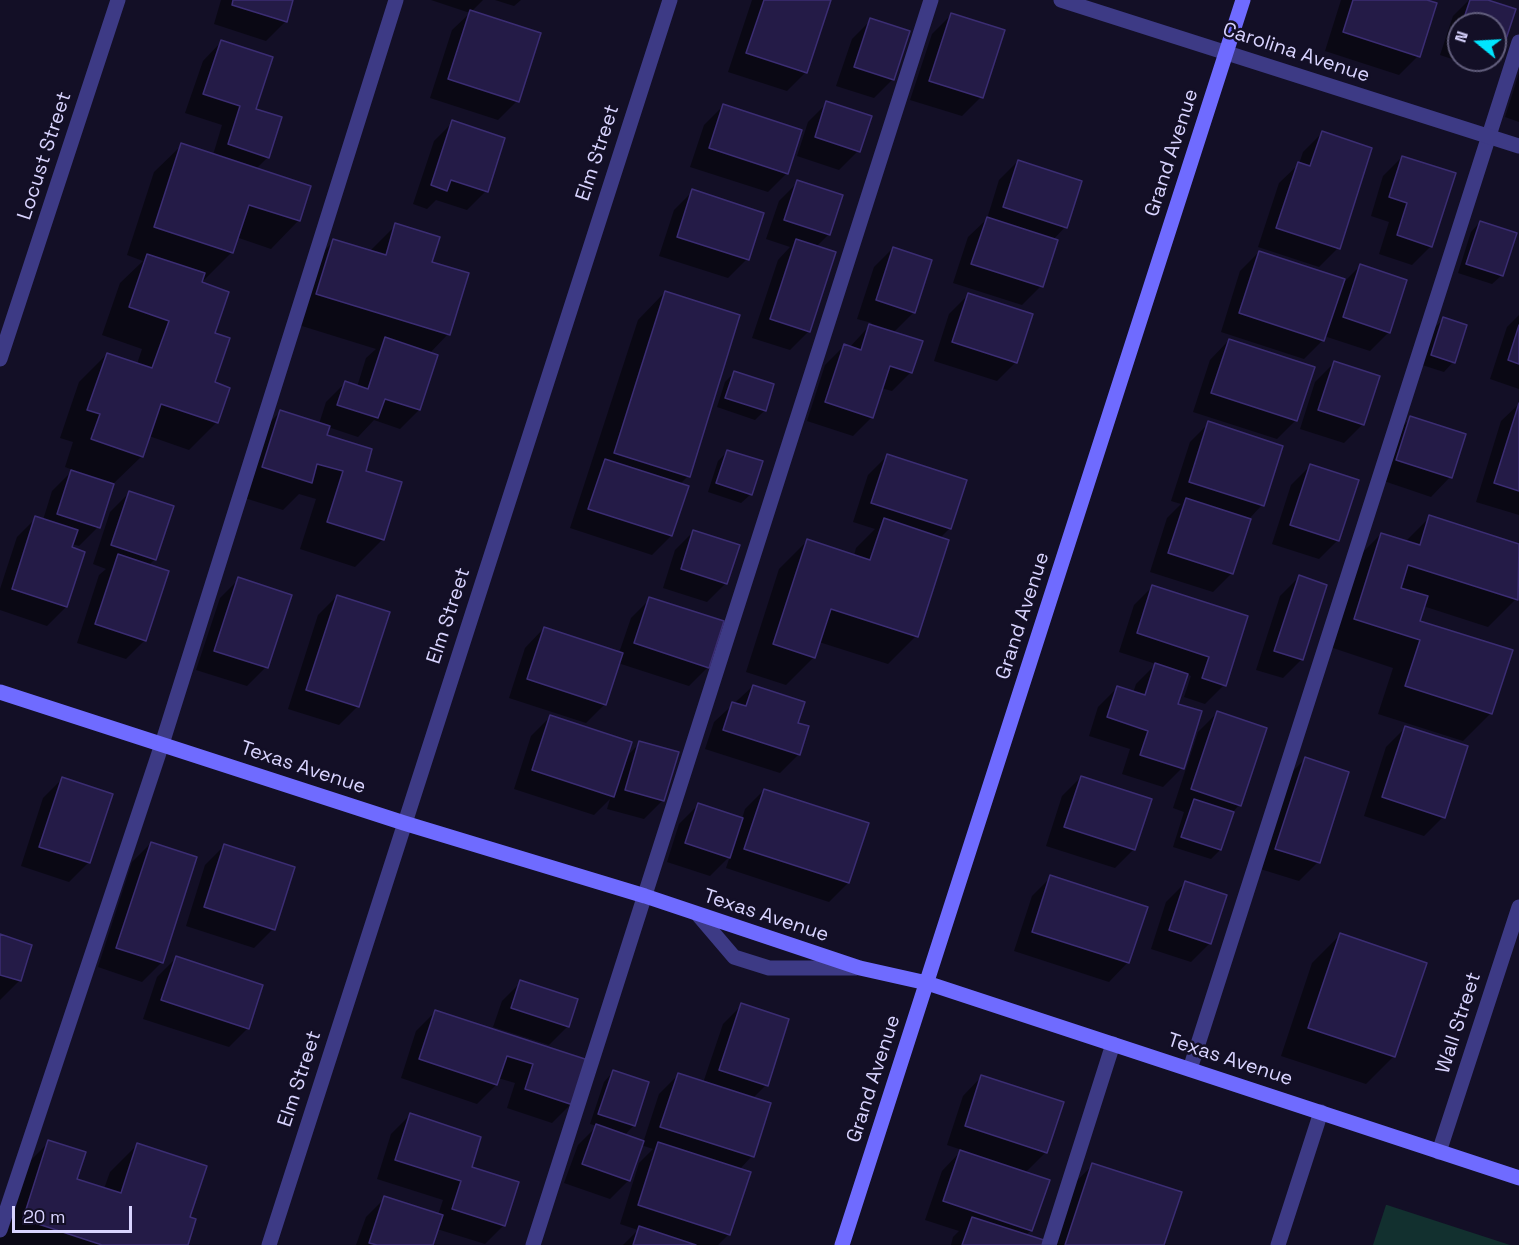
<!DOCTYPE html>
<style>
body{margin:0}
#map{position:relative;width:1519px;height:1245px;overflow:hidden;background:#130f26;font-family:"Space Grotesk",sans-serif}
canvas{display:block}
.north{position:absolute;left:1447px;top:12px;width:60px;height:60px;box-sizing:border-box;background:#130f26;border:2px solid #625e7d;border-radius:50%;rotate:288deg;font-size:16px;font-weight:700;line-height:24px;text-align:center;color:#d9d4ff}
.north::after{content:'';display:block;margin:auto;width:21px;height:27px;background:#00e5ff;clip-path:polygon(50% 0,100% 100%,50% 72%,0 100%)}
.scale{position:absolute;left:12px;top:1206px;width:120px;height:27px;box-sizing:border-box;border:3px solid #d9d4ff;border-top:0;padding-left:8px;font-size:18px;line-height:21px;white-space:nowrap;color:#d9d4ff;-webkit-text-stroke:4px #130f26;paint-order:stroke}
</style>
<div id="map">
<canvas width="1519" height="1245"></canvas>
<div class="north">N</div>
<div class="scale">20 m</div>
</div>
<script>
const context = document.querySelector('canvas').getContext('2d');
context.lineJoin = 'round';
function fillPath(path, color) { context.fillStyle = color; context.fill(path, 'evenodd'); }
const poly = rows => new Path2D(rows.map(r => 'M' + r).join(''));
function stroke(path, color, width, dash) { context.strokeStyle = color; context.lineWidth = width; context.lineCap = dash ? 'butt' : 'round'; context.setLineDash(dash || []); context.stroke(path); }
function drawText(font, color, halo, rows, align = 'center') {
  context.font = font + ' "Space Grotesk",sans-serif'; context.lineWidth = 5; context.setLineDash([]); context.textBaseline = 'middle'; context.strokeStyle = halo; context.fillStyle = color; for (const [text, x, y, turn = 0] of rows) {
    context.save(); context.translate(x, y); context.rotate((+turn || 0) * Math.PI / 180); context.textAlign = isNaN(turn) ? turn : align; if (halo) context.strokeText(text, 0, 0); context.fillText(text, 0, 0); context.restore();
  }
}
const green = poly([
 [1386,1205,1387,1205,1510,1245,1373,1245]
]);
const shadow = poly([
 [221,0,292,0,285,22,266,41,214,24],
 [431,0,483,0,471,12,517,101,498,120,430,98,452,30,470,13],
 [495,0,521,0,514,6],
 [828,0,806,72,787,91,728,72,752,0],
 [1341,0,1423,0,1418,56,1399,75,1325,51],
 [1469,0,1483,0,1514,10,1501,50,1495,56,1495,24,1459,24,1459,60,1491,60,1482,69,1440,55,1453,16],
 [951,15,981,97,962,116,910,100,932,34],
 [871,20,893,79,874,98,836,86,852,39],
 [222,41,254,110,268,157,256,169,309,187,298,221,271,249,236,237,231,253,203,281,201,280,213,334,213,383,217,422,189,450,149,436,142,456,113,484,98,527,79,546,72,544,70,548,83,553,66,607,47,626,0,610,0,589,17,537,36,518,43,520,52,491,73,470,65,467,73,442,60,438,79,382,107,354,137,364,142,349,102,335,120,283,143,261,127,255,154,172,182,145,213,155,222,125,185,113,203,61],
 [1519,73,1519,122,1505,117],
 [827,103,858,151,839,170,797,156,808,122],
 [723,106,787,173,768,192,690,167,704,125],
 [453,122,486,191,467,210,436,200,427,209,413,204,434,141],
 [1322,133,1338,248,1319,267,1258,247,1279,183,1299,164,1303,152],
 [1402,157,1431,246,1412,265,1379,254,1389,222,1371,216,1383,176],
 [1018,161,1065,227,1053,240,1041,286,1022,305,953,283,968,237,987,219,999,180],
 [798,182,829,234,816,247,809,331,790,350,752,338,778,260,790,247,766,239,779,201],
 [693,191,747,259,728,278,659,256,674,210],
 [1480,222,1502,275,1492,284,1458,273,1471,232],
 [396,225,430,263,448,334,430,353,419,410,400,429,374,420,358,437,328,427,325,436,364,472,383,539,355,567,300,549,316,499,299,494,283,510,235,495,253,439,280,412,319,424,326,402,345,383,357,387,366,358,376,349,289,322,306,269,334,241,369,252],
 [893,248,914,312,893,333,911,372,892,391,881,388,872,417,853,436,807,421,825,365,844,346,849,348,872,323,857,319,874,267],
 [1259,252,1341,285,1360,266,1389,332,1370,351,1324,336,1323,340,1304,359,1221,332,1240,271],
 [665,292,688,476,679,485,671,536,652,555,570,528,638,320],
 [968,295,1016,362,997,381,934,361,949,314],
 [1519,315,1519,389,1490,379,1507,327],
 [1444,319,1453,362,1444,372,1422,365,1434,328],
 [1229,340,1296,420,1277,439,1193,412,1210,360],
 [1334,363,1363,424,1344,443,1300,429,1315,382],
 [734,373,773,385,764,411,755,420,717,407,725,382],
 [1519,404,1519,515,1476,502,1501,421],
 [1411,418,1450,477,1431,497,1378,479,1392,437],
 [1209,423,1262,505,1248,520,1232,573,1213,592,1150,572,1167,518,1181,504,1171,501,1190,442],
 [727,452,751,494,741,503,708,492,718,461],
 [887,456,950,528,940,538,916,636,888,664,819,642,814,657,786,685,746,672,779,569,807,541,854,556,856,548,875,529,853,522,868,475],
 [1310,466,1338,540,1319,559,1272,544,1291,485],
 [129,493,155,559,148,566,145,640,126,659,77,643,99,575,106,569,93,564,110,512],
 [1430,517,1519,545,1519,590,1516,599,1488,627,1423,606,1418,622,1491,713,1463,741,1378,714,1393,668,1327,646,1353,562,1381,534,1405,542],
 [694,531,726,583,707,602,663,588,675,550],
 [1299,577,1302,659,1283,678,1256,670,1280,596],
 [239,579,266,667,247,686,196,670,220,598],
 [1153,586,1246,617,1224,685,1205,704,1184,697,1191,676,1186,674,1176,705,1182,768,1163,787,1122,774,1130,749,1089,736,1098,707,1117,688,1133,693,1136,684,1156,664,1119,652,1134,605],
 [337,596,358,706,339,725,288,709,318,615],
 [650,599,708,667,689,686,618,663,605,704,586,723,509,698,525,648,544,628,619,653,631,618],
 [753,686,796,723,799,754,780,773,705,749,714,722],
 [1217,713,1239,805,1232,813,1220,850,1211,859,1173,847,1184,812,1173,808,1198,732],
 [550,717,626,757,640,743,663,800,644,819,607,809,610,799,594,815,514,789,531,736],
 [1405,728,1443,817,1424,836,1364,816,1386,747],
 [1305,759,1318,862,1299,881,1257,868,1286,778],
 [1081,777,1134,849,1115,868,1046,846,1062,796],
 [62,779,111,794,88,863,69,882,21,866,43,798],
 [764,790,867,824,848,883,829,902,726,868,730,856,710,876,667,862,679,824,698,805,742,819,745,809],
 [151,843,195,858,161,963,142,982,98,967,132,862],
 [224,846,273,929,254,948,186,926,205,865],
 [1051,877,1128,962,1109,982,1014,951,1032,896],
 [1185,883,1210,943,1191,962,1151,949,1166,902],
 [1340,935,1394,1056,1366,1084,1281,1056,1312,963],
 [0,936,30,946,19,981,0,1000],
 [176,958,248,1028,229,1047,143,1019,157,977],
 [521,982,568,1026,549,1045,493,1027,502,1001],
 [742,1005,766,1085,752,1099,752,1156,739,1170,729,1234,718,1245,623,1245,638,1230,620,1224,639,1163,653,1149,641,1145,629,1180,610,1199,564,1183,578,1145,597,1126,590,1124,604,1082,613,1072,634,1125,624,1136,643,1143,659,1094,678,1075,703,1083,723,1024],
 [435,1012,586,1061,571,1104,552,1123,507,1108,515,1083,498,1078,496,1085,477,1104,401,1078,416,1031],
 [982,1076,1046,1152,1025,1173,1031,1230,1025,1236,1044,1245,951,1245,953,1237,959,1231,925,1220,942,1171,962,1150,947,1145,963,1096],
 [410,1115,470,1168,504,1225,485,1244,437,1229,431,1245,356,1245,366,1217,385,1198,438,1215,443,1200,377,1179,391,1134],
 [49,1142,75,1180,104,1189,110,1172,138,1144,188,1218,186,1245,0,1245,0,1234,21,1170],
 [1093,1165,1163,1245,1048,1245,1065,1192]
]);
const building = poly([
 [233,0,293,0,287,22,232,5,233,0],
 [764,0,831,0,807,73,746,53,764,0],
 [1353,0,1427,0,1437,3,1420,57,1343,32,1353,0],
 [1470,0,1488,0,1516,9,1502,51,1495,48,1495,24,1462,24,1470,0],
 [470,10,541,33,519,102,448,79,470,10],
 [951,13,1005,30,983,98,929,81,951,13],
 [870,18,910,31,894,80,854,67,870,18],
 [221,40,273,57,256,109,282,117,269,158,228,144,240,106,203,94,221,40],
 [826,101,872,116,860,152,815,137,826,101],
 [723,104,802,130,788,174,709,148,723,104],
 [452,120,505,138,488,192,451,180,447,191,431,185,452,120],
 [1322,131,1372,148,1340,249,1276,228,1298,162,1310,166,1322,131],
 [181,143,311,186,300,221,249,205,233,253,154,227,181,143],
 [1402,156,1456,173,1432,247,1397,235,1407,203,1389,197,1402,156],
 [1018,160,1082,181,1067,228,1003,207,1018,160],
 [797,180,843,195,830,235,784,220,797,180],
 [692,189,764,213,749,260,677,237,692,189],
 [987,217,1058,240,1043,287,971,264,987,217],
 [1480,221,1517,233,1503,276,1466,264,1480,221],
 [395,223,440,237,432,262,469,273,450,335,316,294,333,239,386,255,395,223],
 [796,239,836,252,810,332,770,319,796,239],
 [893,247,932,260,915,313,876,300,893,247],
 [1259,251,1345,279,1324,341,1239,313,1259,251],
 [147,254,205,273,202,282,229,292,215,333,230,338,215,382,230,388,218,423,161,404,143,457,91,439,100,414,87,410,107,353,152,368,169,321,129,307,147,254],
 [1360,264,1407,280,1390,333,1343,317,1360,264],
 [665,291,740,315,690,477,614,453,665,291],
 [968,293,1033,314,1017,363,952,342,968,293],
 [1443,317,1467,325,1455,363,1431,355,1443,317],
 [869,324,923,341,912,373,890,366,873,418,825,402,844,344,861,350,869,324],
 [1519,325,1519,364,1508,360,1519,325],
 [385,337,438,355,420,410,385,399,378,418,337,405,345,381,368,389,385,337],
 [1229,339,1315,367,1297,421,1211,393,1229,339],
 [1334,361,1380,376,1364,425,1318,410,1334,361],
 [734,371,774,384,766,411,725,398,734,371],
 [1519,403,1519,491,1494,483,1519,403],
 [280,410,330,426,327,435,372,449,366,471,402,482,384,540,327,522,343,471,317,464,312,483,262,467,280,410],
 [1410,416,1466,434,1452,478,1396,460,1410,416],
 [1208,421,1283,446,1264,506,1189,482,1208,421],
 [727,450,763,461,752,495,716,483,727,450],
 [887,454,967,480,951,529,871,503,887,454],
 [605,459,689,486,672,536,588,509,605,459],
 [1310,464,1359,480,1339,541,1290,525,1310,464],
 [71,470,114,484,100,528,57,514,71,470],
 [129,491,174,506,156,560,111,545,129,491],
 [1186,498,1251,519,1233,574,1168,553,1186,498],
 [1429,515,1519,544,1518,600,1408,565,1401,588,1428,596,1420,621,1513,650,1492,714,1405,686,1420,640,1354,619,1381,533,1420,545,1429,515],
 [35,516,78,530,72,547,85,552,67,607,12,589,35,516],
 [884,518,949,540,918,637,831,609,815,658,773,644,807,539,870,560,884,518],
 [693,530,740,545,727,584,681,569,693,530],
 [118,554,169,571,146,641,95,624,118,554],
 [1299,575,1327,585,1303,660,1274,651,1299,575],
 [238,577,292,595,268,668,214,651,238,577],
 [1152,585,1248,616,1226,686,1202,678,1209,657,1137,633,1152,585],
 [337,595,390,612,359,707,306,690,337,595],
 [649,597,724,621,709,668,634,643,649,597],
 [544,627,623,653,606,705,527,679,544,627],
 [1155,663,1188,674,1178,704,1202,711,1184,769,1140,755,1148,731,1107,717,1117,686,1145,695,1155,663],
 [753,685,805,702,798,723,809,726,800,755,723,730,732,702,746,706,753,685],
 [1217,711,1267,728,1241,806,1191,789,1217,711],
 [550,715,632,742,614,797,532,770,550,715],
 [1405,726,1468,746,1445,818,1382,797,1405,726],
 [639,741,679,752,664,801,625,790,639,741],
 [1305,757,1349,772,1320,863,1275,849,1305,757],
 [1081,776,1152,799,1135,850,1064,827,1081,776],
 [62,777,113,794,90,863,39,847,62,777],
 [764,789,869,823,849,883,744,849,764,789],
 [1194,799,1234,812,1221,850,1181,837,1194,799],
 [698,803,743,818,730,858,685,843,698,803],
 [151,842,197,857,163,963,116,948,151,842],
 [224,844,295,867,275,930,204,907,224,844],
 [1050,875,1148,907,1129,963,1032,932,1050,875],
 [1185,881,1227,895,1211,944,1169,930,1185,881],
 [1340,933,1427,963,1395,1057,1308,1028,1340,933],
 [0,934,32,945,21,981,0,975,0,934],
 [176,956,263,985,249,1029,161,1000,176,956],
 [520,980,578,999,569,1027,511,1008,520,980],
 [741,1003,789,1019,768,1086,719,1070,741,1003],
 [435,1010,588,1060,573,1105,525,1089,533,1064,507,1056,497,1085,419,1059,435,1010],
 [613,1070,649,1082,635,1126,598,1114,613,1070],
 [678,1073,771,1103,754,1157,660,1127,678,1073],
 [981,1075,1064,1102,1047,1153,965,1126,981,1075],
 [410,1113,481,1137,472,1167,519,1182,505,1226,452,1209,461,1181,395,1160,410,1113],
 [596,1124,644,1141,630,1181,582,1164,596,1124],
 [48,1140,86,1152,77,1179,121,1193,137,1143,207,1166,190,1217,196,1219,188,1245,102,1245,23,1219,48,1140],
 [658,1142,751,1172,730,1235,638,1205,658,1142],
 [960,1150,1050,1180,1032,1231,943,1201,960,1150],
 [1092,1163,1182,1192,1164,1245,1065,1245,1092,1163],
 [384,1196,443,1215,433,1245,377,1245,369,1243,384,1196],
 [972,1217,1047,1241,1045,1245,962,1245,972,1217],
 [639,1226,696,1245,633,1245,639,1226]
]);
const lane = poly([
 [699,916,734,957,769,968,856,968],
 [1190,1069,1519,42],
 [0,1230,162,744,396,0],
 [533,1245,931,0],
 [1049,1245,1113,1044]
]);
const street = poly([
 [1061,0,1519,146],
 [0,359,118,0],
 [1439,1152,1519,907],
 [269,1245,670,0],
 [1278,1245,1321,1112]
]);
const secondary = poly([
 [0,692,404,823,645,896,860,968,927,983,1519,1178],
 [842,1245,1243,0]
]);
const streetNames = [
 ["Carolina Avenue",1296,53,18],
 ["Elm Street",598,153,-72],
 ["Grand Avenue",1172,153,-72],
 ["Locust Street",45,156,-72],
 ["Elm Street",449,616,-72],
 ["Grand Avenue",1023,616,-72],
 ["Texas Avenue",303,768,18],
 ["Texas Avenue",766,916,18],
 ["Wall Street",1459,1023,-72],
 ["Texas Avenue",1230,1060,18],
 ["Elm Street",300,1079,-72],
 ["Grand Avenue",874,1079,-72]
];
fillPath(green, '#12302f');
fillPath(shadow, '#0007');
fillPath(building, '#241b47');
stroke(building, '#3b2d73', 1.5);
stroke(lane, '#3d3a85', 15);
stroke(street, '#3d3a85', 15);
stroke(secondary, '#6f6bff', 15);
drawText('20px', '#d9d4ff', '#130f26', streetNames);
</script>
